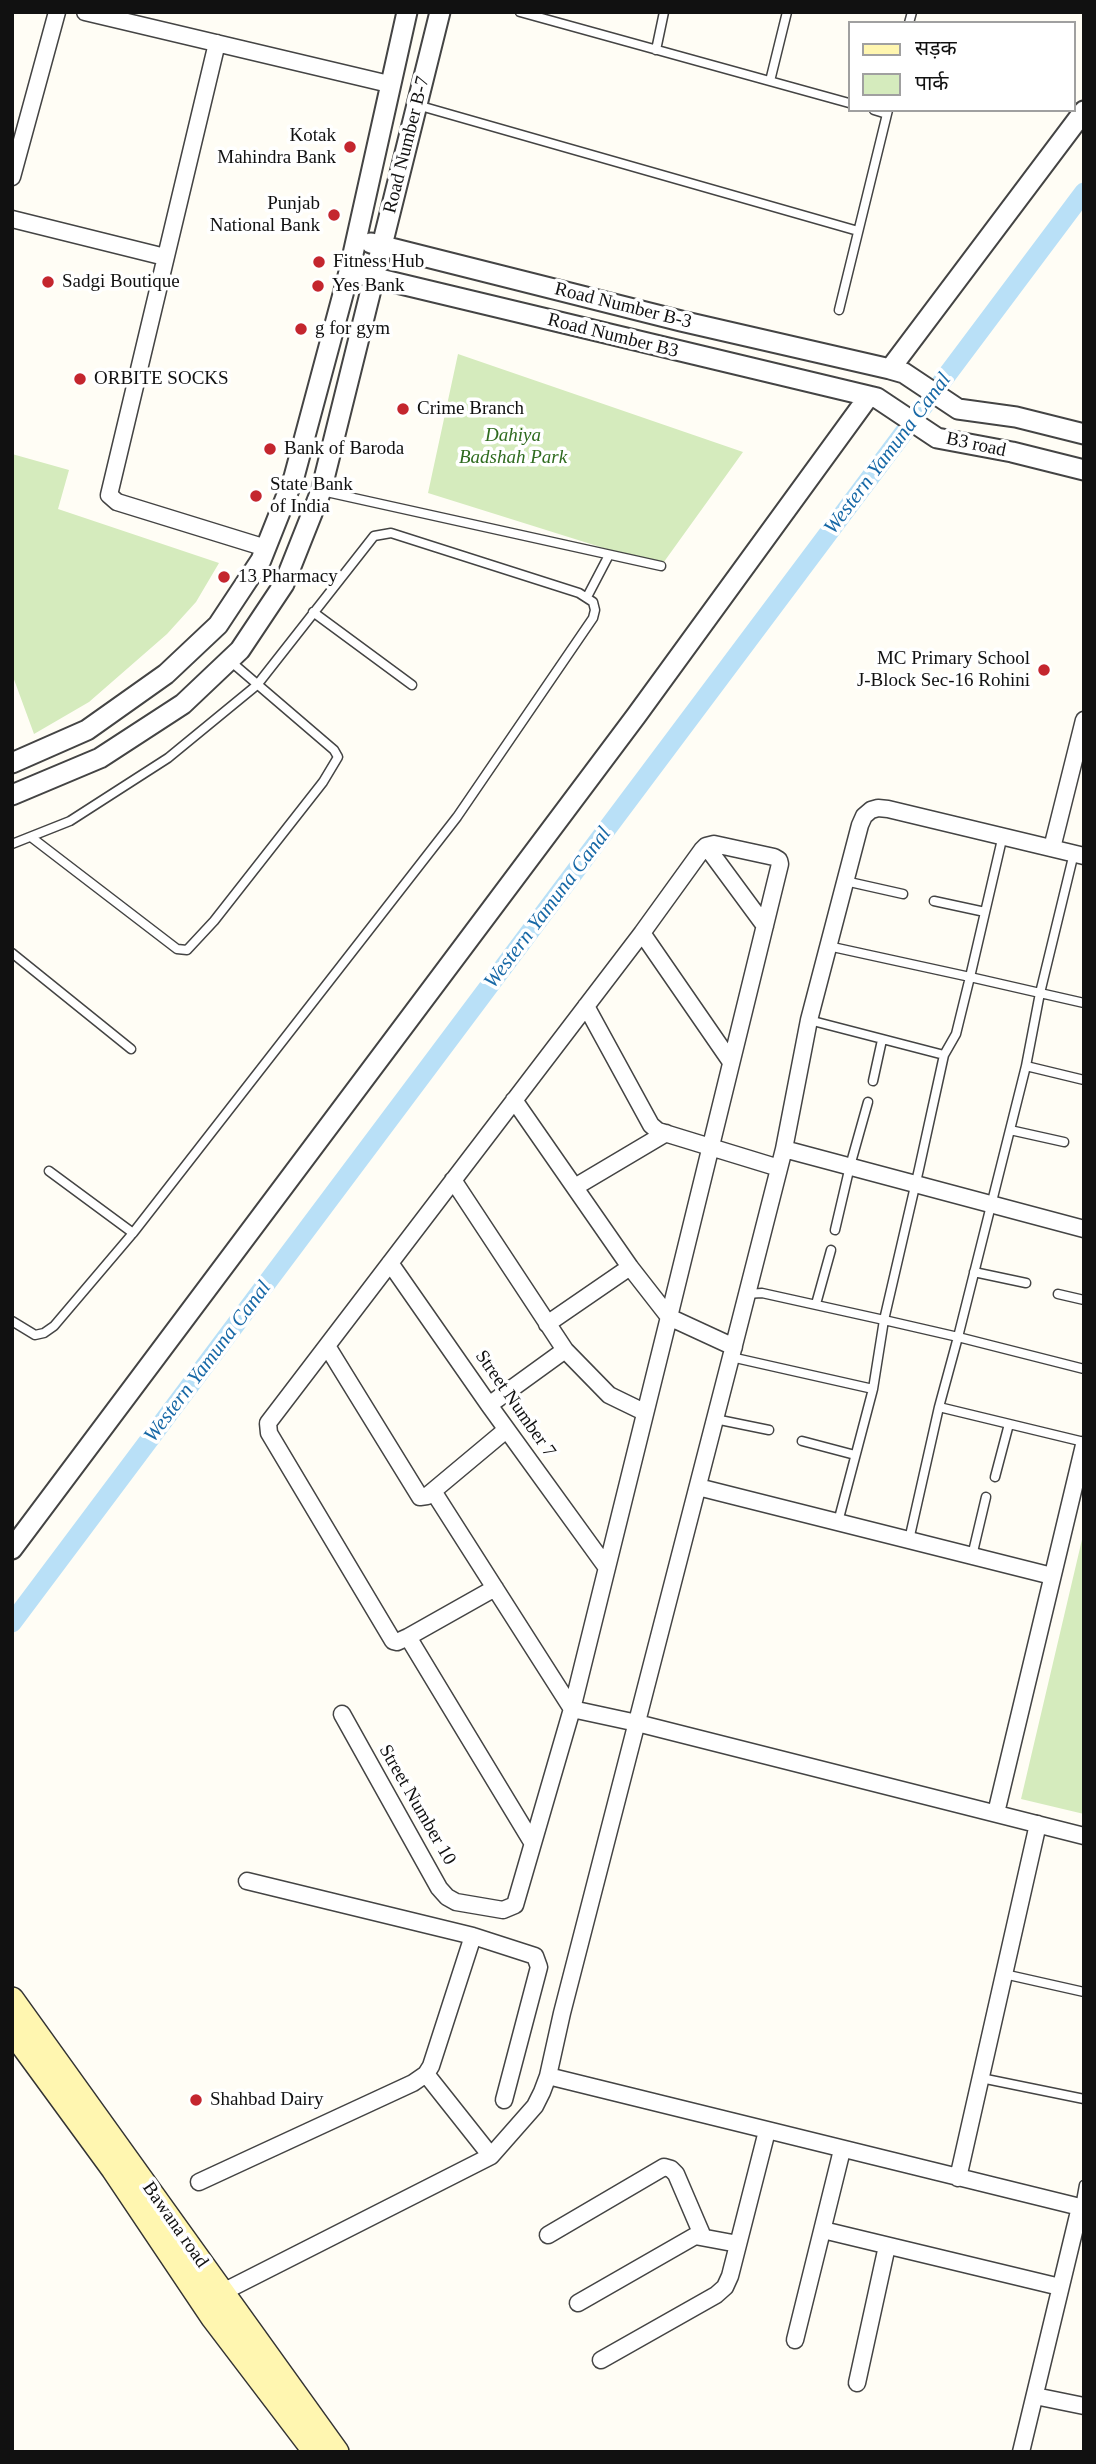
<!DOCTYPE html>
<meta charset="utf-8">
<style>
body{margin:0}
#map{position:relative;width:1096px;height:2464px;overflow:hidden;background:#fffdf5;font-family:Georgia,"Noto Sans Devanagari",serif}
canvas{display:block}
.frame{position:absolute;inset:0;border:14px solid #111;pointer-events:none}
.legend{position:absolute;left:848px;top:21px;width:228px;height:91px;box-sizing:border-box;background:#fff;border:2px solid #a0a0a0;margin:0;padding:9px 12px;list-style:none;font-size:21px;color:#111}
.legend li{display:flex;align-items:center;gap:14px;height:35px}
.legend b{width:35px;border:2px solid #a0a0a0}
</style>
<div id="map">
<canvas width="1096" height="2464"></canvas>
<div class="frame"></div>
<ul class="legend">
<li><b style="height:9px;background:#fff6b0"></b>सड़क</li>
<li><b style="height:19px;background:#d5ebbd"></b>पार्क</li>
</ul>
</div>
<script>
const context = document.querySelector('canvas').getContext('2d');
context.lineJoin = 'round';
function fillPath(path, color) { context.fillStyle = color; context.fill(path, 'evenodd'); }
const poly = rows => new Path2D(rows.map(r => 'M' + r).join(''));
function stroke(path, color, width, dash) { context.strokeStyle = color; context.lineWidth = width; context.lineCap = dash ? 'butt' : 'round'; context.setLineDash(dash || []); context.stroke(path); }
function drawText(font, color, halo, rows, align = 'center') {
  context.font = font + ' Georgia,serif'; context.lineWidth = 7; context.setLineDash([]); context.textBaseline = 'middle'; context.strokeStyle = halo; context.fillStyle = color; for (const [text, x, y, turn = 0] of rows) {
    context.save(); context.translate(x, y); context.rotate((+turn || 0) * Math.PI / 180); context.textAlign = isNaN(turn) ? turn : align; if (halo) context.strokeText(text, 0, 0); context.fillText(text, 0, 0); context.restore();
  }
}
const green = poly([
 [458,354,743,452,661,566,428,493],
 [12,454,69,470,58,509,219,563,196,602,167,634,89,702,34,734,12,674],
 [1084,1531,1084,1814,1021,1799]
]);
const canal = poly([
 [12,1623,1084,192]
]);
const service = poly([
 [520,12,849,103],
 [909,23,912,12],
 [656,50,664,12],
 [770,81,787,12],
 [417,105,858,231],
 [874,110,887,114],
 [839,310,888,110],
 [322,491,661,566],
 [587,597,609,555],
 [313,612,412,685],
 [31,837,177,949,187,950,214,921,323,782,338,757,334,750,229,660],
 [12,844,70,821,168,758,257,685,374,536,391,533,579,593,593,602,595,610,593,618,457,817,133,1233,54,1326,44,1333,35,1335,12,1321],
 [1074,853,1040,993,1084,1003],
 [845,881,903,894],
 [934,901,985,912],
 [828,946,970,977,1003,835],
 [12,953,131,1049],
 [944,1055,956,1034,970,977,1040,993,1026,1066],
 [1084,1080,1026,1066,958,1337,1084,1369],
 [873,1081,882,1040],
 [1010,1130,1064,1142],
 [49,1171,133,1233],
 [835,1230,850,1166,868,1102],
 [974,1272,1026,1283],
 [746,1294,762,1293,884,1320,919,1169,944,1055,809,1020],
 [1058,1294,1084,1300],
 [816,1304,831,1250],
 [731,1357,873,1389,838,1522],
 [873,1389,884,1320,958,1337,939,1407],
 [715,1419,769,1430],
 [802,1441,855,1455],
 [995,1477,1009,1424],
 [909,1540,939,1407,1084,1442],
 [972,1556,986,1497],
 [1004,1974,1084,1992],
 [981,2078,1084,2099],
 [1080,2207,1084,2185]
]);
const minor = poly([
 [85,12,389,84],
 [217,43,109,495,117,502,266,548],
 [12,177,57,12],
 [12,219,165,257],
 [706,846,765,926],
 [1052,848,1084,720],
 [642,933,731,1062],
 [586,1006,651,1125,658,1131,779,1168],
 [514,1100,630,1267,669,1317,734,1347],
 [784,1149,1084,1229],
 [453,1180,565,1350,609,1395,644,1412],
 [575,1187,666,1133],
 [390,1263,489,1405,607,1568],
 [547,1324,630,1267],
 [327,1346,420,1497,427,1496,433,1491,506,1430],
 [489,1405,565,1350],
 [698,1487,1052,1576],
 [433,1491,572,1709,637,1723,1084,1836],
 [408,1637,532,1842],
 [342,1714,439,1888,447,1897,456,1902,503,1910,515,1905,572,1709,669,1317,780,864,779,860,774,857,714,844,706,846,702,850,642,933,268,1423,269,1433,393,1641,397,1642,408,1637,495,1588],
 [996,1813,1084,1445],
 [247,1881,473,1936,535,1956,539,1967,504,2100],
 [426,2074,491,2156],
 [548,2076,1084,2208],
 [958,2178,1038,1824],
 [199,2182,413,2083,426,2074,431,2066,473,1936],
 [823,2230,1060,2287],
 [548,2235,664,2167,671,2169,676,2174,703,2237],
 [215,2296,491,2156,535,2106,542,2092,548,2076,562,2013,731,1357,784,1149,809,1020,860,825,864,816,871,810,878,808,888,809,1084,856],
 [578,2303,695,2236,738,2244],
 [795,2340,842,2150],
 [601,2360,716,2295,725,2287,730,2276,767,2131],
 [857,2383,887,2246],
 [1035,2396,1084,2406],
 [1021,2452,1080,2207]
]);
const tertiary = poly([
 [371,243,681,321,890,369,904,373,958,409,1016,417,1084,434],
 [363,275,877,398,937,438,1012,452,1084,470],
 [890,369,1084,111],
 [12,763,87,730,166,674,218,625,261,560,294,477,349,272,407,12],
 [12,795,100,758,183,704,240,650,284,584,321,491,440,12],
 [12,1549,636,716,869,396]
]);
const secondary = poly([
 [12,1999,337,2452],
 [12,2031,113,2169,213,2318,315,2452]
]);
const markers = [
 [350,147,7,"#c4262e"],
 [334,215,7,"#c4262e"],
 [319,262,7,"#c4262e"],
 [48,282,7,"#c4262e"],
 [318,286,7,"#c4262e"],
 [301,329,7,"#c4262e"],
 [80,379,7,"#c4262e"],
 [403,409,7,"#c4262e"],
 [270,449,7,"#c4262e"],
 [256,496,7,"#c4262e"],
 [224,577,7,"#c4262e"],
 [1044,670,7,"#c4262e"],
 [196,2100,7,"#c4262e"]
];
const poiNames = [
 ["Kotak",336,136,"right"],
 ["Mahindra Bank",336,158,"right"],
 ["Punjab",320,204,"right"],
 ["National Bank",320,226,"right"],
 ["Fitness Hub",333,262],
 ["Sadgi Boutique",62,282],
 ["Yes Bank",332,286],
 ["g for gym",315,329],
 ["ORBITE SOCKS",94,379],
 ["Crime Branch",417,409],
 ["Bank of Baroda",284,449],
 ["State Bank",270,485],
 ["of India",270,507],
 ["13 Pharmacy",238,577],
 ["MC Primary School",1030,659,"right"],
 ["J-Block Sec-16 Rohini",1030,681,"right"],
 ["Shahbad Dairy",210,2100]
];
const streetNames = [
 ["Road Number B-7",407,145,-76],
 ["Road Number B-3",623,306,14],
 ["Road Number B3",613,336,14],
 ["B3 road",976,445,12],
 ["Street Number 7",515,1404,55],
 ["Street Number 10",417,1805,60],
 ["Bawana road",175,2225,55]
];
const parkNames = [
 ["Dahiya",513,436],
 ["Badshah Park",513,458]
];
const waterNames = [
 ["Western Yamuna Canal",888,454,-53],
 ["Western Yamuna Canal",548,908,-53],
 ["Western Yamuna Canal",208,1362,-53]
];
fillPath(green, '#d5ebbd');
stroke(canal, '#b9e0f7', 19);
stroke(service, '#444', 11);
stroke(minor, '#444', 19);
stroke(tertiary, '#444', 23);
stroke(secondary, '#333', 26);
stroke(service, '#fff', 8);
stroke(minor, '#fff', 16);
stroke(tertiary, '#fff', 19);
stroke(secondary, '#fff6b0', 23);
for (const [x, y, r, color] of markers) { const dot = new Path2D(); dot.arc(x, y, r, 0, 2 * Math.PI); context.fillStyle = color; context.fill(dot); stroke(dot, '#fff', 2.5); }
drawText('19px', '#111', '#fff', poiNames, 'left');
drawText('19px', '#111', '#fff', streetNames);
drawText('italic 19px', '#2f6b1f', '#fff', parkNames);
drawText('italic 21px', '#1768a6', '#fff', waterNames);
</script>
